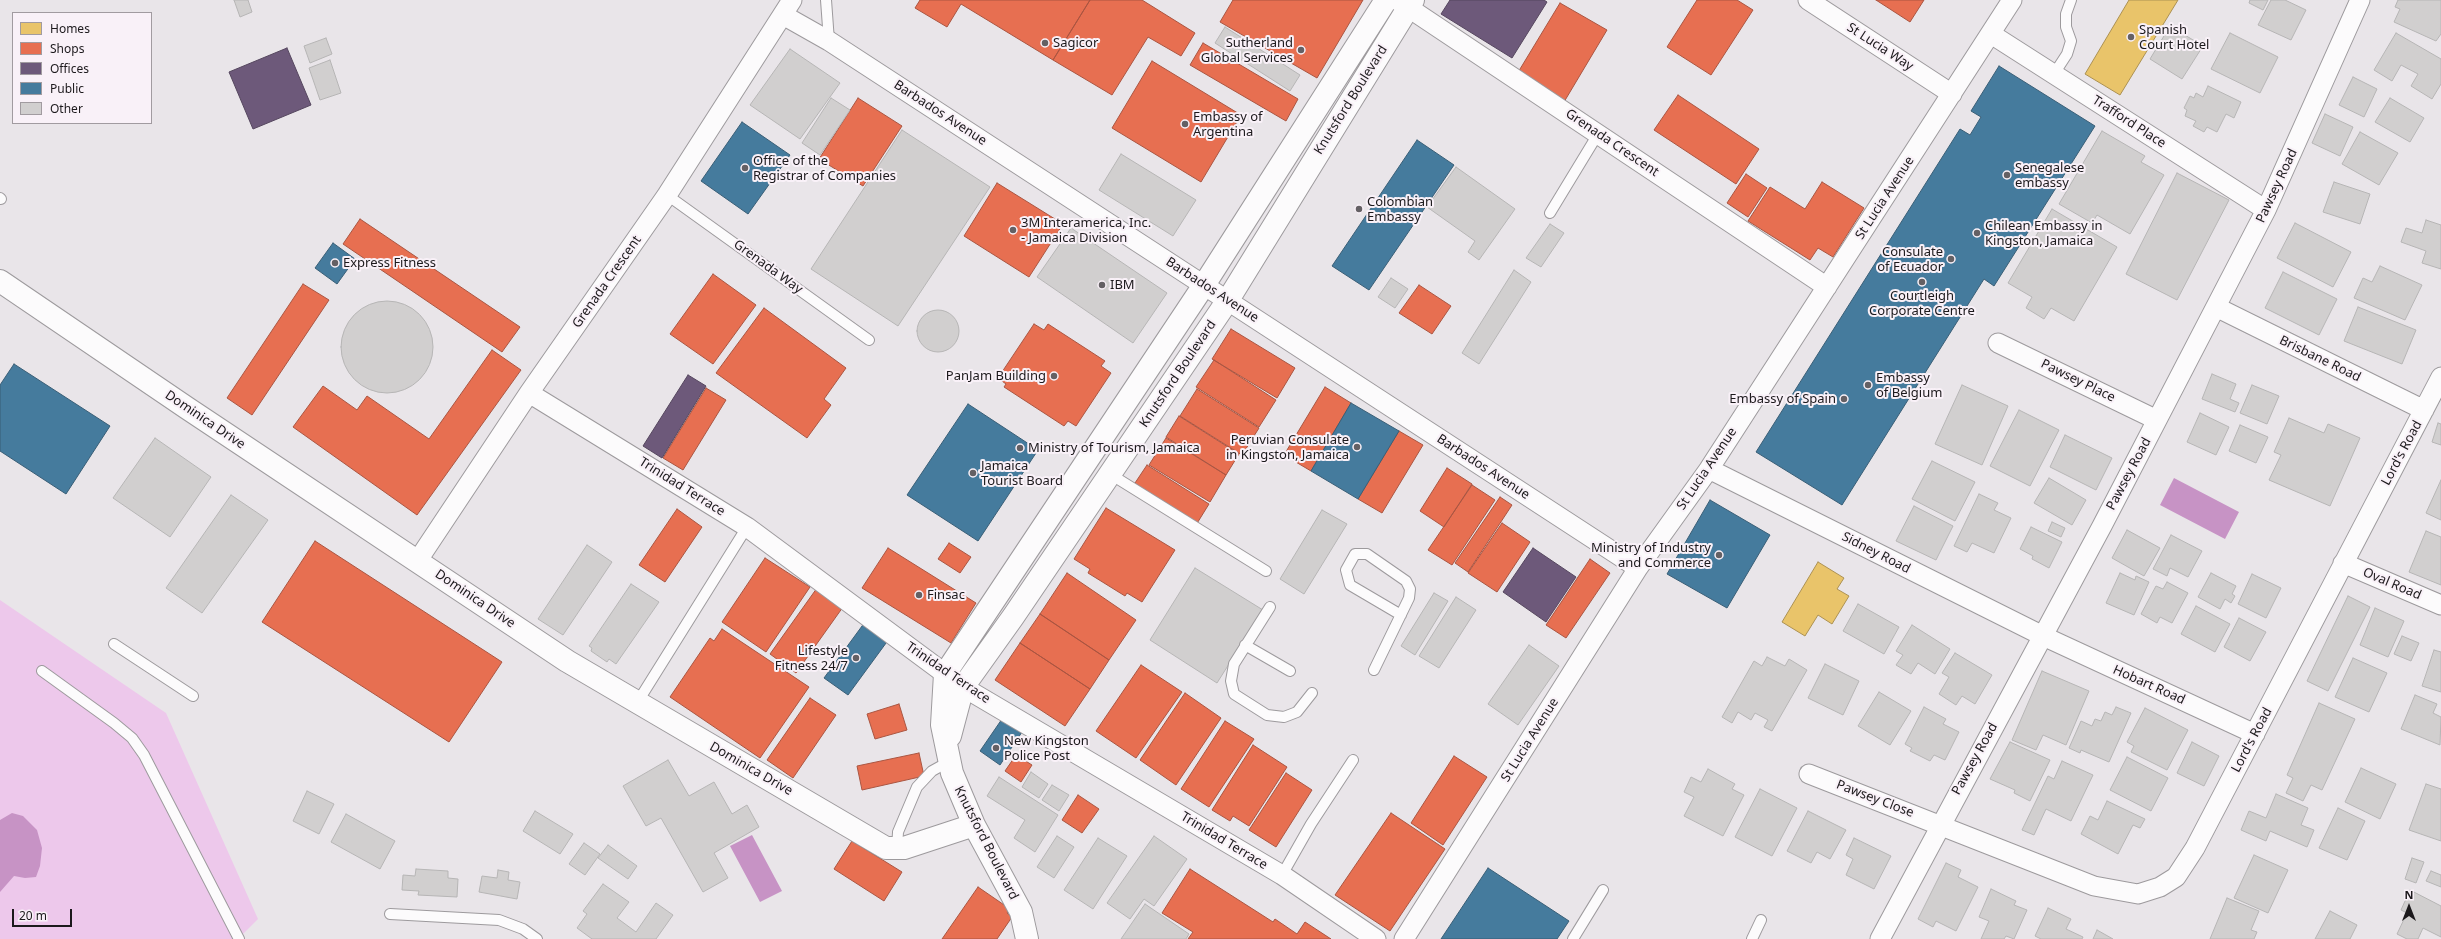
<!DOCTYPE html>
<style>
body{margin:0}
#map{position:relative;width:2441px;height:939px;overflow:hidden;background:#e9e5e9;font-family:"Noto Sans",sans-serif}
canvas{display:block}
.legend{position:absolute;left:12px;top:12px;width:140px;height:112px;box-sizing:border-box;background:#f9f1f8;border:1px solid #a19ba0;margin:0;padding:5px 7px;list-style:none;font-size:12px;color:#1c191c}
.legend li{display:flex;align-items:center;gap:8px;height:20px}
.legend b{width:20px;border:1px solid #a19ba0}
.north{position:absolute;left:2389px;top:887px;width:40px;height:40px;-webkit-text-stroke:3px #f9f1f8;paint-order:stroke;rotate:0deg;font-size:11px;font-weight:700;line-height:16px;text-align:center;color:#1c191c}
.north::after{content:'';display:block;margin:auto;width:14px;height:18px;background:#1c191c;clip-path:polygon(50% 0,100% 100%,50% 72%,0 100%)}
.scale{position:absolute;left:12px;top:909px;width:60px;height:18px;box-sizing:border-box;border:2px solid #1c191c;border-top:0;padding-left:5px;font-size:12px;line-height:14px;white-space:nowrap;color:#1c191c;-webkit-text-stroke:3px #f9f1f8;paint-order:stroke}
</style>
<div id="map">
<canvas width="2441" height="939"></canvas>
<ul class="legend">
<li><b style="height:11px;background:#e9c46a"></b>Homes</li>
<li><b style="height:11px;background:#e76f51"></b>Shops</li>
<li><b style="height:11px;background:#6d597a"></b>Offices</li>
<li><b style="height:11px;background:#457b9d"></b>Public</li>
<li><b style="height:11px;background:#d1cfcf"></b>Other</li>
</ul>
<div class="north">N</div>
<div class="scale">20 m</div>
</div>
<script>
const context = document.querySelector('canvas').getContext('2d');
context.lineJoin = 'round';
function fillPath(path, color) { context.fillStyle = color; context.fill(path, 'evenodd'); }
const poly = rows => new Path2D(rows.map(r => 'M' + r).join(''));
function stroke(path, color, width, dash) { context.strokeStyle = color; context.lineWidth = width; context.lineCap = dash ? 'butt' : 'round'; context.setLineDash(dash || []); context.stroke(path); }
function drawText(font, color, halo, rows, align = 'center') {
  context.font = font + ' "Noto Sans",sans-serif'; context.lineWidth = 4; context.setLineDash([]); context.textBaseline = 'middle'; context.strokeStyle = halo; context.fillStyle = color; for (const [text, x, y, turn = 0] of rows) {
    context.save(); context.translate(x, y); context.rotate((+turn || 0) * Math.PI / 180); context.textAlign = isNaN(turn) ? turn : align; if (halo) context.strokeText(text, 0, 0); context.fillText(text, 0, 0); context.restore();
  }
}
const green = poly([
 [0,600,166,713,258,919,238,939,0,939]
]);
const water = poly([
 [2174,478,2239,512,2225,539,2160,505],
 [12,813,23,816,37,830,42,848,40,866,36,877,25,878,14,876,0,892,0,820],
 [752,835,782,891,760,902,730,846]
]);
const homes = poly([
 [2129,0,2178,0,2120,95,2085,74,2129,0],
 [1818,562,1844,578,1837,589,1849,596,1832,624,1818,615,1805,636,1782,622,1818,562]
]);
const shops = poly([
 [920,0,1090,0,1053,60,961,4,947,27,915,8,920,0],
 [1090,0,1142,0,1195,33,1181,56,1148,37,1112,95,1053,60,1090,0],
 [1233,0,1363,0,1317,78,1220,22,1233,0],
 [1697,0,1737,0,1753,10,1711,75,1667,47,1697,0],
 [1876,0,1924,0,1910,22,1876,0],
 [1560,3,1607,30,1564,102,1517,74,1560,3],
 [1203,43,1298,99,1286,121,1190,65,1203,43],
 [1152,61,1241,115,1201,182,1112,128,1152,61],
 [1678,95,1759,149,1736,184,1654,130,1678,95],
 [858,98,902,126,863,186,819,159,858,98],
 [1746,174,1767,188,1748,217,1727,203,1746,174],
 [1822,182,1864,208,1833,257,1818,248,1810,260,1748,221,1770,187,1805,209,1822,182],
 [997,183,1063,224,1029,277,964,236,997,183],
 [360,219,520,327,502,352,343,244,360,219],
 [713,274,756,305,713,364,670,334,713,274],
 [303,284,329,300,252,415,227,398,303,284],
 [1419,285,1451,306,1432,334,1399,313,1419,285],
 [764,308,846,368,824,399,831,405,807,438,716,373,764,308],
 [1034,324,1044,330,1048,324,1105,361,1101,366,1111,373,1076,426,1068,421,1064,426,1004,387,1006,384,998,378,1034,324],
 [1231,329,1295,368,1277,398,1212,359,1231,329],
 [492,350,521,370,417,515,293,427,323,386,357,410,367,396,429,439,492,350],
 [1214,360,1276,400,1259,427,1196,387,1214,360],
 [1325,387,1351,403,1311,471,1284,455,1325,387],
 [706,388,726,400,683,470,663,458,706,388],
 [1197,389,1259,428,1242,455,1180,416,1197,389],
 [1179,416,1239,454,1226,475,1166,437,1179,416],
 [1399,431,1423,445,1382,513,1358,499,1399,431],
 [1166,438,1226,475,1210,502,1149,465,1166,438],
 [1147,465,1209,504,1196,525,1133,486,1147,465],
 [1447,468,1472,484,1444,527,1420,511,1447,468],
 [1472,485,1495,500,1452,565,1428,550,1472,485],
 [1500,497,1512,505,1468,572,1455,563,1500,497],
 [1106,508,1175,550,1142,602,1127,593,1125,596,1088,573,1090,569,1074,559,1106,508],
 [677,509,702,527,665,582,639,565,677,509],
 [1502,523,1530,542,1497,592,1468,573,1502,523],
 [315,541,502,662,449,742,262,622,315,541],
 [949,543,971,557,960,573,938,559,949,543],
 [888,548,976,603,951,643,862,588,888,548],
 [765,558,810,587,766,652,722,622,765,558],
 [1590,559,1610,573,1566,638,1546,625,1590,559],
 [1067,573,1136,620,1109,660,1040,614,1067,573],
 [817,588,843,607,796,673,770,654,817,588],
 [1040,614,1109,660,1090,689,1020,643,1040,614],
 [722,629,809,687,760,758,670,697,710,638,714,641,722,629],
 [1020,643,1090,689,1065,726,995,680,1020,643],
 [1141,665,1182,692,1136,758,1096,731,1141,665],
 [1185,693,1221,718,1176,785,1140,760,1185,693],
 [810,698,836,715,793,778,767,760,810,698],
 [899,704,907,730,875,739,867,714,899,704],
 [1225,721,1254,739,1209,807,1181,789,1225,721],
 [1253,745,1287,767,1249,826,1233,816,1230,821,1212,810,1253,745],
 [919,753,924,776,862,790,857,766,919,753],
 [1016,755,1032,765,1021,782,1005,771,1016,755],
 [1454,756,1487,777,1443,845,1411,823,1454,756],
 [1286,773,1312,790,1276,847,1249,830,1286,773],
 [1078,795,1099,809,1082,833,1062,820,1078,795],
 [1391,813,1445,849,1390,931,1335,895,1391,813],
 [852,841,902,872,884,901,834,869,852,841],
 [1190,869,1273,922,1275,919,1297,934,1305,922,1331,939,1188,939,1193,932,1162,913,1190,869],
 [978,887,1010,909,1007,913,1012,917,997,939,942,939,978,887]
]);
const offices = poly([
 [1450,0,1544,0,1547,2,1512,58,1441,14,1450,0],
 [287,48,311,105,253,129,229,72,287,48],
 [688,375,706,386,662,458,643,446,688,375],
 [1533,548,1576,577,1546,622,1503,592,1533,548]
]);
const public = poly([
 [1999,66,2095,126,1994,286,1984,279,1842,505,1756,452,1960,129,1970,135,1981,117,1971,111,1999,66],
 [742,122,790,155,748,214,701,181,742,122],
 [1417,140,1454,165,1369,290,1332,266,1417,140],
 [333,243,355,259,337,284,315,268,333,243],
 [14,364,110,426,66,494,0,451,0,385,14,364],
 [1351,403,1399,431,1358,499,1311,471,1351,403],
 [968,404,1038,450,978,541,907,495,968,404],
 [1710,500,1770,535,1727,608,1667,574,1710,500],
 [865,622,889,639,848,695,824,678,865,622],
 [1002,719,1022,732,1000,765,980,751,1002,719],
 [1488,868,1569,921,1557,939,1441,939,1488,868]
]);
const building = poly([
 [234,0,248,0,252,12,240,17,234,0],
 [2250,0,2268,0,2263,10,2249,3,2250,0],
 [2271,0,2285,0,2306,10,2291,40,2258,25,2271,0],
 [2398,0,2441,0,2441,34,2436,41,2394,22,2400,9,2395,7,2398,0],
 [2170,26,2203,46,2182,79,2150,59,2170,26],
 [1225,27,1300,75,1290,91,1215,43,1225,27],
 [2230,33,2278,57,2260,93,2211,69,2230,33],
 [2396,33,2441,59,2441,84,2432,99,2411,86,2418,74,2401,65,2392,81,2374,70,2396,33],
 [326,38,332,54,310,63,304,46,326,38],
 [790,49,840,83,800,139,750,105,790,49],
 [330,60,341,93,320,100,309,68,330,60],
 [2353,77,2377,89,2364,117,2339,105,2353,77],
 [2208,86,2241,102,2234,118,2226,114,2217,132,2207,127,2204,132,2193,126,2196,121,2185,116,2187,110,2184,108,2190,96,2194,98,2196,93,2203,97,2208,86],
 [831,98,850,110,820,155,802,143,831,98],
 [2390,98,2424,118,2410,142,2375,122,2390,98],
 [2325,114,2353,127,2340,156,2312,143,2325,114],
 [902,130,990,187,898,326,811,269,902,130],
 [2102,131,2145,156,2141,162,2164,175,2130,234,2097,215,2092,223,2059,204,2102,131],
 [2360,132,2398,153,2379,185,2342,164,2360,132],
 [1121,154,1196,200,1173,236,1099,190,1121,154],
 [1456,167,1515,209,1479,260,1468,252,1475,241,1427,207,1456,167],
 [2177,173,2229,200,2177,300,2126,274,2177,173],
 [2334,182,2370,194,2360,224,2323,212,2334,182],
 [2052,209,2117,247,2074,321,2051,308,2044,319,2026,308,2032,297,2008,283,2052,209],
 [2426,220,2441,225,2441,269,2422,263,2426,251,2401,242,2406,228,2422,233,2426,220],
 [2295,223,2351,252,2333,287,2277,258,2295,223],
 [1550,224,1564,233,1541,267,1526,258,1550,224],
 [1071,228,1167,293,1133,343,1037,277,1071,228],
 [2380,266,2422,285,2405,320,2354,298,2363,278,2372,282,2380,266],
 [1514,270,1531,282,1479,364,1462,353,1514,270],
 [2283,272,2337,299,2319,335,2265,308,2283,272],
 [1391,278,1408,289,1395,308,1378,297,1391,278],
 '341 347a46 46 0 1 1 92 0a46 46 0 1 1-92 0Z',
 [2358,307,2416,330,2402,364,2344,341,2358,307],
 '917 331a21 21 0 1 1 42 0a21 21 0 1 1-42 0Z',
 [2212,374,2236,384,2230,399,2239,403,2235,412,2202,399,2212,374],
 [1962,385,2008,406,1982,465,1935,444,1962,385],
 [2252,385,2279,396,2267,424,2240,413,2252,385],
 [2019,410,2059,430,2030,486,1990,466,2019,410],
 [2200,413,2229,427,2216,455,2187,442,2200,413],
 [2289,418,2324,433,2328,424,2360,438,2330,506,2269,480,2281,455,2274,452,2289,418],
 [2438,423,2441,424,2441,445,2432,442,2438,423],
 [2240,425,2268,437,2256,463,2229,451,2240,425],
 [2065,435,2112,458,2096,490,2050,467,2065,435],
 [155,438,211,477,170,537,113,498,155,438],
 [1932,461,1975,482,1955,521,1912,499,1932,461],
 [2049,478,2086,500,2072,525,2034,503,2049,478],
 [2441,480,2441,520,2426,513,2441,480],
 [1979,494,1998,503,1994,510,2011,518,1994,553,1972,543,1967,552,1954,546,1979,494],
 [231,495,268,520,202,613,166,588,231,495],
 [1914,506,1953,526,1936,560,1896,541,1914,506],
 [1322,510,1347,524,1304,594,1280,579,1322,510],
 [2052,522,2065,528,2061,537,2048,531,2052,522],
 [2031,527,2062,542,2049,568,2032,559,2033,556,2020,549,2031,527],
 [2127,530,2160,548,2144,576,2112,558,2127,530],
 [2426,531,2441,537,2441,585,2409,572,2426,531],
 [2171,535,2202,551,2188,577,2170,568,2167,576,2153,569,2171,535],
 [587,545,612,562,563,635,538,619,587,545],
 [1195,568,1263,610,1217,683,1150,640,1195,568],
 [2120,573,2135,580,2136,576,2149,582,2134,615,2106,603,2120,573],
 [2211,573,2236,586,2232,594,2235,596,2231,603,2225,599,2220,609,2198,597,2211,573],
 [2252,574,2281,588,2266,618,2238,604,2252,574],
 [2167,582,2188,593,2172,623,2160,617,2157,623,2141,614,2156,586,2163,589,2167,582],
 [631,584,659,602,616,664,609,659,607,662,591,651,592,648,589,646,631,584],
 [1434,593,1448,601,1415,655,1401,646,1434,593],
 [2348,596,2370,607,2328,691,2307,681,2348,596],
 [1456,597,1476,610,1439,668,1419,656,1456,597],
 [1858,604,1899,627,1884,654,1843,631,1858,604],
 [2196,606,2230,624,2215,652,2181,634,2196,606],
 [2375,608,2404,621,2388,657,2360,645,2375,608],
 [2239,618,2266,632,2250,661,2224,647,2239,618],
 [1912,625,1950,649,1935,674,1918,663,1911,674,1896,665,1903,655,1896,651,1912,625],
 [2402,636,2419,643,2411,661,2394,654,2402,636],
 [1529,645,1559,666,1518,725,1488,704,1529,645],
 [2434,650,2441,652,2441,692,2422,686,2434,650],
 [1955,653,1992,675,1975,704,1962,696,1956,705,1939,694,1949,677,1942,673,1955,653],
 [1767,657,1785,666,1789,659,1807,670,1772,731,1764,727,1768,720,1755,713,1751,720,1738,712,1732,723,1722,717,1754,661,1762,666,1767,657],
 [2353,658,2387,673,2369,712,2335,697,2353,658],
 [1825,664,1859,681,1843,715,1808,698,1825,664],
 [2042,671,2089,691,2066,745,2043,735,2036,750,2012,740,2042,671],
 [1879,692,1911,711,1890,745,1858,726,1879,692],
 [2415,695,2437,704,2433,713,2441,717,2440,745,2401,729,2415,695],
 [2319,703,2355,719,2322,790,2311,785,2303,801,2286,793,2293,778,2287,775,2319,703],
 [1924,707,1946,719,1943,724,1959,732,1945,760,1934,755,1930,761,1910,751,1912,748,1905,744,1924,707],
 [2116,707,2131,713,2109,762,2081,750,2080,753,2069,748,2081,721,2092,726,2095,719,2101,721,2105,712,2112,715,2116,707],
 [2145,708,2188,730,2167,770,2131,752,2134,746,2127,742,2145,708],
 [2010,742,2050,760,2030,801,2014,793,2015,790,1990,779,2010,742],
 [2192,742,2219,756,2204,786,2177,773,2192,742],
 [2127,757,2168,778,2151,811,2110,790,2127,757],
 [668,760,689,796,714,782,732,814,747,805,759,827,714,853,728,878,703,892,661,818,646,826,623,786,668,760],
 [2062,761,2093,775,2071,821,2046,809,2034,835,2022,830,2048,776,2054,779,2062,761],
 [2361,768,2396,784,2380,819,2345,802,2361,768],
 [1708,769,1735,784,1732,789,1744,795,1723,836,1684,816,1694,797,1684,792,1691,777,1701,782,1708,769],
 [1031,772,1048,784,1039,798,1022,787,1031,772],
 [999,777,1058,815,1035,852,1014,838,1025,820,987,796,999,777],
 [2426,784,2441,789,2441,841,2409,830,2426,784],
 [1052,785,1069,795,1059,811,1042,800,1052,785],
 [1760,789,1797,808,1772,856,1735,837,1760,789],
 [307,791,334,804,319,834,293,821,307,791],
 [2276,794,2308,808,2301,825,2314,830,2307,847,2270,831,2266,841,2241,830,2249,811,2266,818,2276,794],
 [2107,801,2145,819,2140,828,2133,825,2118,854,2081,834,2090,816,2098,820,2107,801],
 [2338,808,2365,821,2347,860,2319,848,2338,808],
 [535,811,573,834,560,854,523,831,535,811],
 [1808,811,1846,830,1830,859,1817,852,1811,863,1787,851,1808,811],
 [346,814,395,841,380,869,331,842,346,814],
 [1057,836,1074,847,1054,878,1037,867,1057,836],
 [1154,836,1187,859,1154,906,1144,899,1130,919,1107,903,1154,836],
 [1098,838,1127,856,1093,909,1064,890,1098,838],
 [1854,838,1891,856,1874,889,1846,875,1853,859,1846,855,1854,838],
 [584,843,600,854,585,875,569,864,584,843],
 [608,845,637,866,628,879,598,858,608,845],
 [2254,855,2288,870,2268,913,2234,898,2254,855],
 [2412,858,2424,862,2416,883,2405,879,2412,858],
 [1946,863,1961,870,1958,877,1978,887,1956,931,1936,921,1933,927,1918,919,1946,863],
 [416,869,448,871,448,878,458,879,457,897,418,895,419,891,402,890,403,875,415,876,416,869],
 [498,870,509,872,508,880,520,882,517,899,479,892,482,876,497,878,498,870],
 [2431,871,2441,875,2441,887,2426,881,2431,871],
 [603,884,629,902,617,918,636,932,656,903,673,915,656,939,592,939,577,928,587,914,583,911,603,884],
 [1991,889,2016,901,2014,905,2027,910,2014,939,2006,936,2004,939,1981,939,1989,921,1979,917,1991,889],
 [2410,890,2441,906,2441,937,2423,928,2418,939,2407,939,2397,934,2407,913,2401,910,2410,890],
 [2227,898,2259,911,2251,930,2257,932,2254,939,2210,939,2227,898],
 [1145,904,1189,934,1186,939,1121,939,1145,904],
 [2048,908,2071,919,2066,929,2083,937,2082,939,2041,939,2035,936,2048,908],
 [2330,911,2357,925,2350,939,2315,939,2330,911],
 [2097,930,2113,939,2093,939,2097,930]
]);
const lane = poly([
 [826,0,829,41],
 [2054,74,2067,54,2071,41,2066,27,2066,14,2071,0],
 [667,195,869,340],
 [0,198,1,199],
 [1550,213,1598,134],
 [1110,474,1266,571],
 [1270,607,1234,664,1231,681,1234,694,1267,715,1284,717,1297,712,1312,693],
 [114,644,193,696],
 [1245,645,1290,671],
 [1374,670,1409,598,1410,589,1406,581,1367,554,1355,554,1346,570,1350,585,1401,615],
 [42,671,114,723,132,738,144,755,239,939],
 [637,703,747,527],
 [897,849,898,832,917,787,932,771,950,761],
 [1282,875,1311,824,1353,760],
 [390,914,499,920,523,929,537,939],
 [1573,939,1603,890],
 [1752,939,1761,920]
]);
const street = poly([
 [1397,0,1827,287],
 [1808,0,1952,94],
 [783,15,829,41,1638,568],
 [1991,34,2266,210],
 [2216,307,2424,410],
 [1998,343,2157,420],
 [529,393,747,527,963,687,1282,875,1376,939],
 [1709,469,2043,636,2255,734],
 [418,560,529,393,667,195,792,0],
 [2343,563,2441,605],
 [1809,774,2094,886,2138,894,2160,887,2176,877,2195,848,2441,377],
 [1404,939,1638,568,1709,469,2012,0],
 [1880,939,2102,526,2266,210,2360,0]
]);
const secondary = poly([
 [0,281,187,408,567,661,886,848,904,848,974,825],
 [950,736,963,687,1013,617,1228,300,1413,0],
 [1027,939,1021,912,974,825,952,773,942,725,945,674,1204,285,1386,0]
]);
const markers = [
 [2131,37,4,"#646064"],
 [1045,43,4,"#646064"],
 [1301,50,4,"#646064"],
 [1185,124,4,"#646064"],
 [745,168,4,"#646064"],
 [2007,175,4,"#646064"],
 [1359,209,4,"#646064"],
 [1013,230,4,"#646064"],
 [1977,233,4,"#646064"],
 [1951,259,4,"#646064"],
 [335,263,4,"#646064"],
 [1922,282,4,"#646064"],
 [1102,285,4,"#646064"],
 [1054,376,4,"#646064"],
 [1868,385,4,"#646064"],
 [1844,399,4,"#646064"],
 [1357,447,4,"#646064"],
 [1020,448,4,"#646064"],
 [973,473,4,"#646064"],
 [1719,555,4,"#646064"],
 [919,595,4,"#646064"],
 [856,658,4,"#646064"],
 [996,748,4,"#646064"]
];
const poiNames = [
 ["Spanish",2139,30],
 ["Court Hotel",2139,45],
 ["Sagicor",1053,43],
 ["Sutherland",1293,43,"right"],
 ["Global Services",1293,58,"right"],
 ["Embassy of",1193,117],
 ["Argentina",1193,132],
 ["Office of the",753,161],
 ["Registrar of Companies",753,176],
 ["Senegalese",2015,168],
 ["embassy",2015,183],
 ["Colombian",1367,202],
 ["Embassy",1367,217],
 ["3M Interamerica, Inc.",1021,223],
 ["- Jamaica Division",1021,238],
 ["Chilean Embassy in",1985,226],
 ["Kingston, Jamaica",1985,241],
 ["Consulate",1943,252,"right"],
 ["of Ecuador",1943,267,"right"],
 ["Express Fitness",343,263],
 ["IBM",1110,285],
 ["Courtleigh",1922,296,"center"],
 ["Corporate Centre",1922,311,"center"],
 ["PanJam Building",1046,376,"right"],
 ["Embassy",1876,378],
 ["of Belgium",1876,393],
 ["Embassy of Spain",1836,399,"right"],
 ["Peruvian Consulate",1349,440,"right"],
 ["in Kingston, Jamaica",1349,455,"right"],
 ["Ministry of Tourism, Jamaica",1028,448],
 ["Jamaica",981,466],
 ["Tourist Board",981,481],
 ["Ministry of Industry",1711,548,"right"],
 ["and Commerce",1711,563,"right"],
 ["Finsac",927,595],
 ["Lifestyle",848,651,"right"],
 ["Fitness 24/7",848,666,"right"],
 ["New Kingston",1004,741],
 ["Police Post",1004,756]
];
const streetNames = [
 ["St Lucia Way",1880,47,33],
 ["Knutsford Boulevard",1351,100,-58],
 ["Barbados Avenue",940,113,33],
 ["Trafford Place",2129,122,33],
 ["Grenada Crescent",1612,143,34],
 ["Pawsey Road",2277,186,-65],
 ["St Lucia Avenue",1885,198,-57],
 ["Grenada Way",768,267,36],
 ["Grenada Crescent",607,282,-55],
 ["Barbados Avenue",1212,290,33],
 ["Brisbane Road",2320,359,26],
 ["Knutsford Boulevard",1178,374,-56],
 ["Pawsey Place",2078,381,26],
 ["Dominica Drive",205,420,34],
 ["Lord's Road",2402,453,-62],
 ["Barbados Avenue",1483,467,33],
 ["St Lucia Avenue",1707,469,-56],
 ["Pawsey Road",2129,474,-62],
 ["Trinidad Terrace",682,487,32],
 ["Sidney Road",1876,553,27],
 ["Oval Road",2392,584,23],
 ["Dominica Drive",475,599,34],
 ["Trinidad Terrace",948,673,34],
 ["Hobart Road",2149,685,24],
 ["St Lucia Avenue",1530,740,-58],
 ["Lord's Road",2252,740,-62],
 ["Pawsey Road",1975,759,-61],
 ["Dominica Drive",751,769,30],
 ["Pawsey Close",1875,799,21],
 ["Trinidad Terrace",1224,841,31],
 ["Knutsford Boulevard",986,843,63]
];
fillPath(green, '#edc8eb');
fillPath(water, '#c793c5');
fillPath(homes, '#e9c46a');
stroke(homes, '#ac9153', 1);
fillPath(shops, '#e76f51');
stroke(shops, '#aa5541', 1);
fillPath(offices, '#6d597a');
stroke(offices, '#55465e', 1);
fillPath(public, '#457b9d');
stroke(public, '#395e76', 1);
fillPath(building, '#d1cfcf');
stroke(building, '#b6b5b5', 1);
stroke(lane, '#9d9a9d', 12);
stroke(street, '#9d9a9d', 21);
stroke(secondary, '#9d9a9d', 24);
stroke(lane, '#fcfbfc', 10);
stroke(street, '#fcfbfc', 19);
stroke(secondary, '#fcfbfc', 22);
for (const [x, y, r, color] of markers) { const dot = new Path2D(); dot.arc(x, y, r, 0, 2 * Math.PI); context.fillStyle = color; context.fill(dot); stroke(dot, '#f9f1f8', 1.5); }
drawText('13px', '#1c191c', '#f9f1f8', poiNames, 'left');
drawText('13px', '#1c191c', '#f9f1f8', streetNames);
</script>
